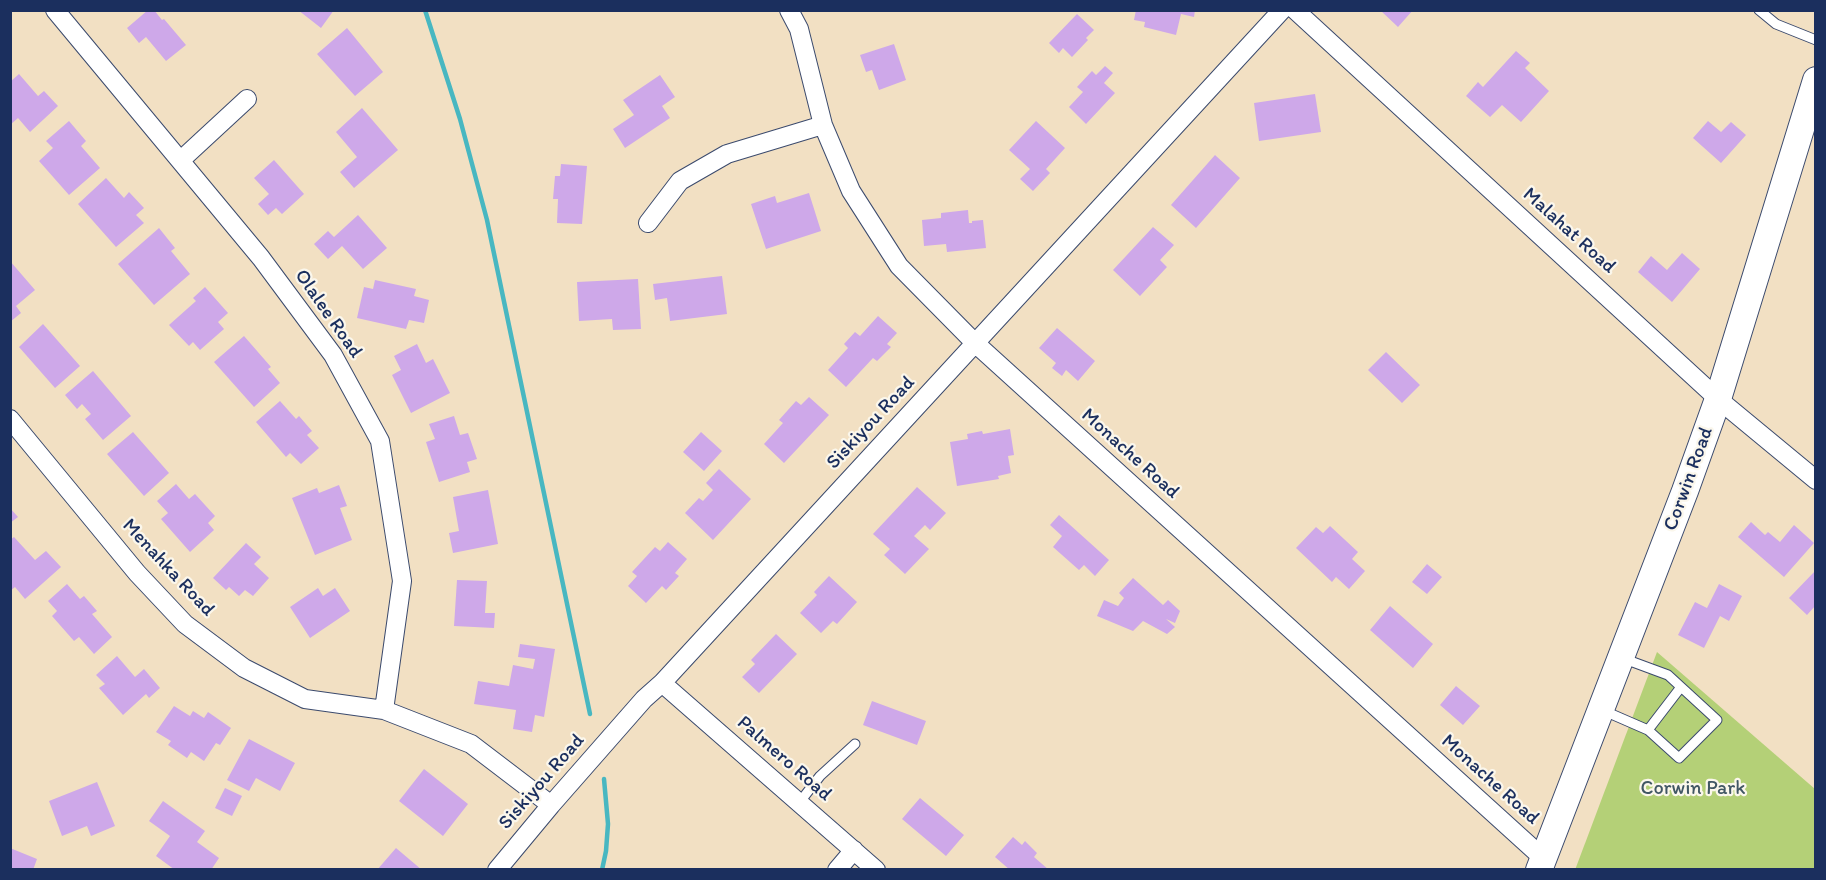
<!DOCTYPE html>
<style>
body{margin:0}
#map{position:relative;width:1826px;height:880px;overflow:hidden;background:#f2e0c3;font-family:Itim,sans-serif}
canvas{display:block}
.frame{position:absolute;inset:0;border:12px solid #1b2f5e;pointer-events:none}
</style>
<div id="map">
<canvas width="1826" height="880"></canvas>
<div class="frame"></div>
</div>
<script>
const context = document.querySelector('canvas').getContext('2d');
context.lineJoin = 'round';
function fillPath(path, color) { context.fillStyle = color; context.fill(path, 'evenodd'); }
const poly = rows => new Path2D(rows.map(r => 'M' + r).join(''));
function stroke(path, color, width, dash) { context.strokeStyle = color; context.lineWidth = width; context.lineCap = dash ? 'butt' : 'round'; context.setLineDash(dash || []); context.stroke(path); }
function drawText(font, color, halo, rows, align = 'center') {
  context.font = font + ' Itim,sans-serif'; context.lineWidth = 4.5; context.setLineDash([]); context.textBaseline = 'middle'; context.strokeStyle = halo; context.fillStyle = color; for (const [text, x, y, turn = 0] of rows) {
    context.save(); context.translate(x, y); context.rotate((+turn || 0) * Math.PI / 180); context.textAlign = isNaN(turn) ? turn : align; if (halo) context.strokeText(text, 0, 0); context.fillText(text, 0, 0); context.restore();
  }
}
const green = poly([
 [1657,652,1815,789,1815,869,1575,870]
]);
const stream = poly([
 [425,10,460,119,487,220,590,714],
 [602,870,606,851,608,824,604,779]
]);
const building = poly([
 [148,10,154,10,162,20,164,19,186,45,166,61,146,37,139,43,127,28],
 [298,10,334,10,321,28],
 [1136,10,1195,10,1194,17,1181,14,1176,35,1144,27,1145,22,1134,20],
 [1380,10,1413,10,1398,27],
 [1077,14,1094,30,1086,38,1088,40,1072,57,1063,48,1059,53,1049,43],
 [347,28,383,72,355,96,317,54],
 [894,44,906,80,879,90,872,70,866,72,860,55],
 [1516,51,1530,63,1525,68,1549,91,1521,122,1502,105,1490,117,1466,96,1478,82,1483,87],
 [1105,66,1113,73,1104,83,1115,93,1086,124,1069,107,1083,92,1077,87,1092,71,1096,75],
 [19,74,38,96,44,91,58,106,30,132,18,118,10,125,10,82],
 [660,75,675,97,662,106,670,118,625,148,613,129,634,115,623,100],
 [1315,94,1321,132,1259,141,1254,103],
 [362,108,398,150,354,188,340,172,357,157,336,132],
 [69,121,86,141,81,146,100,168,69,195,39,161,53,148,46,141],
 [1036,121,1065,148,1046,169,1050,173,1033,191,1020,179,1030,169,1009,150],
 [1708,121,1721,132,1731,122,1746,135,1721,163,1693,138],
 [1215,155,1240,178,1196,228,1171,205],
 [274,160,304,194,282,214,276,208,268,215,258,204,269,194,254,178],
 [561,164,587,166,582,224,557,223,558,199,553,199,555,176,560,176],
 [106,178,124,198,129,192,144,208,136,215,144,223,116,247,78,204],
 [809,193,821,231,766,249,751,204,775,196,777,203],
 [968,210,969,223,972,223,972,221,983,220,986,248,947,252,946,244,924,246,922,220,941,218,941,213],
 [358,215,387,248,363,269,342,246,328,259,314,244,328,231,334,237],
 [1153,227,1174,245,1160,260,1167,267,1140,296,1113,270],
 [159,228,175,248,171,251,190,274,154,305,118,264],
 [1682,253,1700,269,1672,302,1638,272,1651,256,1667,270],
 [10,261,35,290,16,306,21,313,10,322],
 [722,276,727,314,670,321,667,298,655,300,653,284],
 [638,279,641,329,613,330,612,319,579,321,577,282],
 [375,280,416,289,414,296,429,300,424,323,409,320,406,329,357,318,364,287,373,289],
 [205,287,228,313,218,322,224,329,200,350,193,342,189,346,169,325,196,301,193,298],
 [878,316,897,333,887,344,891,347,877,361,873,358,846,387,828,370,848,348,844,344,855,332,860,336],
 [43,324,80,366,55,388,19,347],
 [1057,328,1095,361,1078,381,1066,370,1062,376,1052,368,1056,363,1039,348],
 [244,336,271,367,268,369,280,383,254,407,214,362],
 [417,344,426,363,433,359,450,393,411,413,392,375,401,370,394,356],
 [1386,352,1420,385,1402,403,1368,370],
 [93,371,131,416,103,440,85,419,91,414,82,404,77,409,65,395],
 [809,397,829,415,784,463,764,444,783,423,779,420,796,401,801,405],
 [280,401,296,419,299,416,312,431,307,435,319,448,301,464,290,453,286,457,256,422],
 [454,416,460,435,468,433,477,459,467,462,470,472,439,482,426,442,435,439,429,424],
 [1010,429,1014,455,1008,456,1011,473,998,476,999,479,957,486,950,442,968,439,967,434,982,431,983,434],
 [133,432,169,473,144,496,107,454],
 [701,432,722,451,704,471,683,452],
 [719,469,751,499,713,540,685,513,699,498,703,501,713,490,706,483],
 [176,484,189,499,195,494,215,516,208,523,214,530,190,552,161,519,168,513,157,501],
 [339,485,347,506,340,508,352,540,315,555,292,498,317,488,319,493],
 [917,487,946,513,930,530,925,525,914,536,929,549,905,574,884,555,890,549,873,534],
 [488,490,498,544,453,553,449,533,459,531,453,497],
 [10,508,18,517,10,523],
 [1059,515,1109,560,1095,576,1084,565,1079,570,1053,547,1062,536,1050,525],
 [1751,522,1765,535,1768,532,1780,542,1794,525,1814,543,1784,577,1738,537],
 [1330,526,1358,552,1352,559,1365,571,1349,589,1336,577,1332,582,1296,548,1316,527,1323,533],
 [14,537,35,560,46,551,61,567,25,599,15,587,10,591,10,540],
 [668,542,687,559,675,573,679,576,666,590,662,586,646,603,628,586,637,576,632,572,655,547,660,551],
 [246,543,261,557,254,564,269,578,253,596,245,590,239,596,229,587,226,590,213,578],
 [1427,564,1442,577,1427,594,1412,582],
 [1816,570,1816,605,1807,615,1789,598],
 [829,576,857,602,837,624,833,621,821,633,800,613,817,595,814,592],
 [1133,578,1163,605,1168,600,1180,611,1175,623,1166,619,1175,627,1167,634,1143,621,1133,631,1097,616,1104,600,1118,606,1124,598,1119,593],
 [457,580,487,581,485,613,495,613,494,628,454,626],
 [67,584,80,599,84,596,97,611,92,614,112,637,94,654,79,637,74,641,52,616,57,611,48,601],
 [1719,584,1742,596,1729,621,1720,616,1704,648,1678,635,1695,602,1707,608],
 [318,588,323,596,335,588,350,611,310,638,290,607],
 [1390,606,1433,644,1413,668,1370,630],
 [776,634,797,654,759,693,742,677,755,664,751,660],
 [520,644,555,649,544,717,535,715,532,732,513,729,516,710,474,704,478,681,509,686,513,665,533,669,535,659,518,657],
 [117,656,135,677,144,669,160,688,149,698,146,694,123,715,99,688,105,684,96,675],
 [1456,686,1480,706,1463,725,1440,705],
 [872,701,926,721,917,745,863,725],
 [174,706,190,716,193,711,204,718,208,712,231,728,220,745,216,743,204,761,191,752,187,758,168,745,171,741,156,732],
 [249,739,295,763,280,791,256,778,249,791,227,780],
 [424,769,468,804,443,836,399,801],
 [97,782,115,826,91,836,87,826,62,836,49,801],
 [225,788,242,796,232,816,215,808],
 [920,798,964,835,946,856,902,819],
 [163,801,205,831,197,842,219,858,211,870,175,870,156,856,170,836,149,821],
 [1013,837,1022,845,1025,841,1037,853,1034,857,1049,870,1010,870,995,857],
 [10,848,37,859,33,870,10,870],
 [396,848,422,870,377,870]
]);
const lane = poly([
 [1759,10,1776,24,1816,40],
 [1602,710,1648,730,1679,758,1717,720,1668,675,1622,658],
 [1648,730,1681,687],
 [799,803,820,776,855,744]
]);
const street = poly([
 [55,10,261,258,333,355,380,441,402,581,384,710],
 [789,10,799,29,823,125,851,191,899,266,975,343,1543,858],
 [1295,10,1718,399,1816,480],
 [181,160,247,99],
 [648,223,680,181,727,154,823,125],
 [10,419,137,573,185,624,244,668,305,699,384,710,471,744,551,805],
 [662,683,876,870],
 [497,870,551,805,644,699,662,683,1282,10],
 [837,870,854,850]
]);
const secondary = poly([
 [1539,870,1685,491,1718,399,1816,80]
]);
const streetNames = [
 ["Malahat Road",1569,231,42],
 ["Olalee Road",328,314,55],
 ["Siskiyou Road",871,423,-47],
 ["Monache Road",1130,454,42],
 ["Corwin Road",1689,479,-70],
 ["Menahka Road",168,568,47],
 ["Palmero Road",784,759,41],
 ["Monache Road",1490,780,42],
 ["Siskiyou Road",542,782,-49]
];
const parkNames = [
 ["Corwin Park",1693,789]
];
fillPath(green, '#b4d077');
stroke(stream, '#48b7c1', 4.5);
fillPath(building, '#cea8e9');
stroke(lane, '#3b4a6d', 11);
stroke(street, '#3b4a6d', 20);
stroke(secondary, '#3b4a6d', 28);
stroke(lane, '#fff', 9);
stroke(street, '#fff', 18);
stroke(secondary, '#fff', 26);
drawText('20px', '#1b2f5e', '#fbf7ec', streetNames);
drawText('20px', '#415764', '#fbf7ec', parkNames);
</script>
